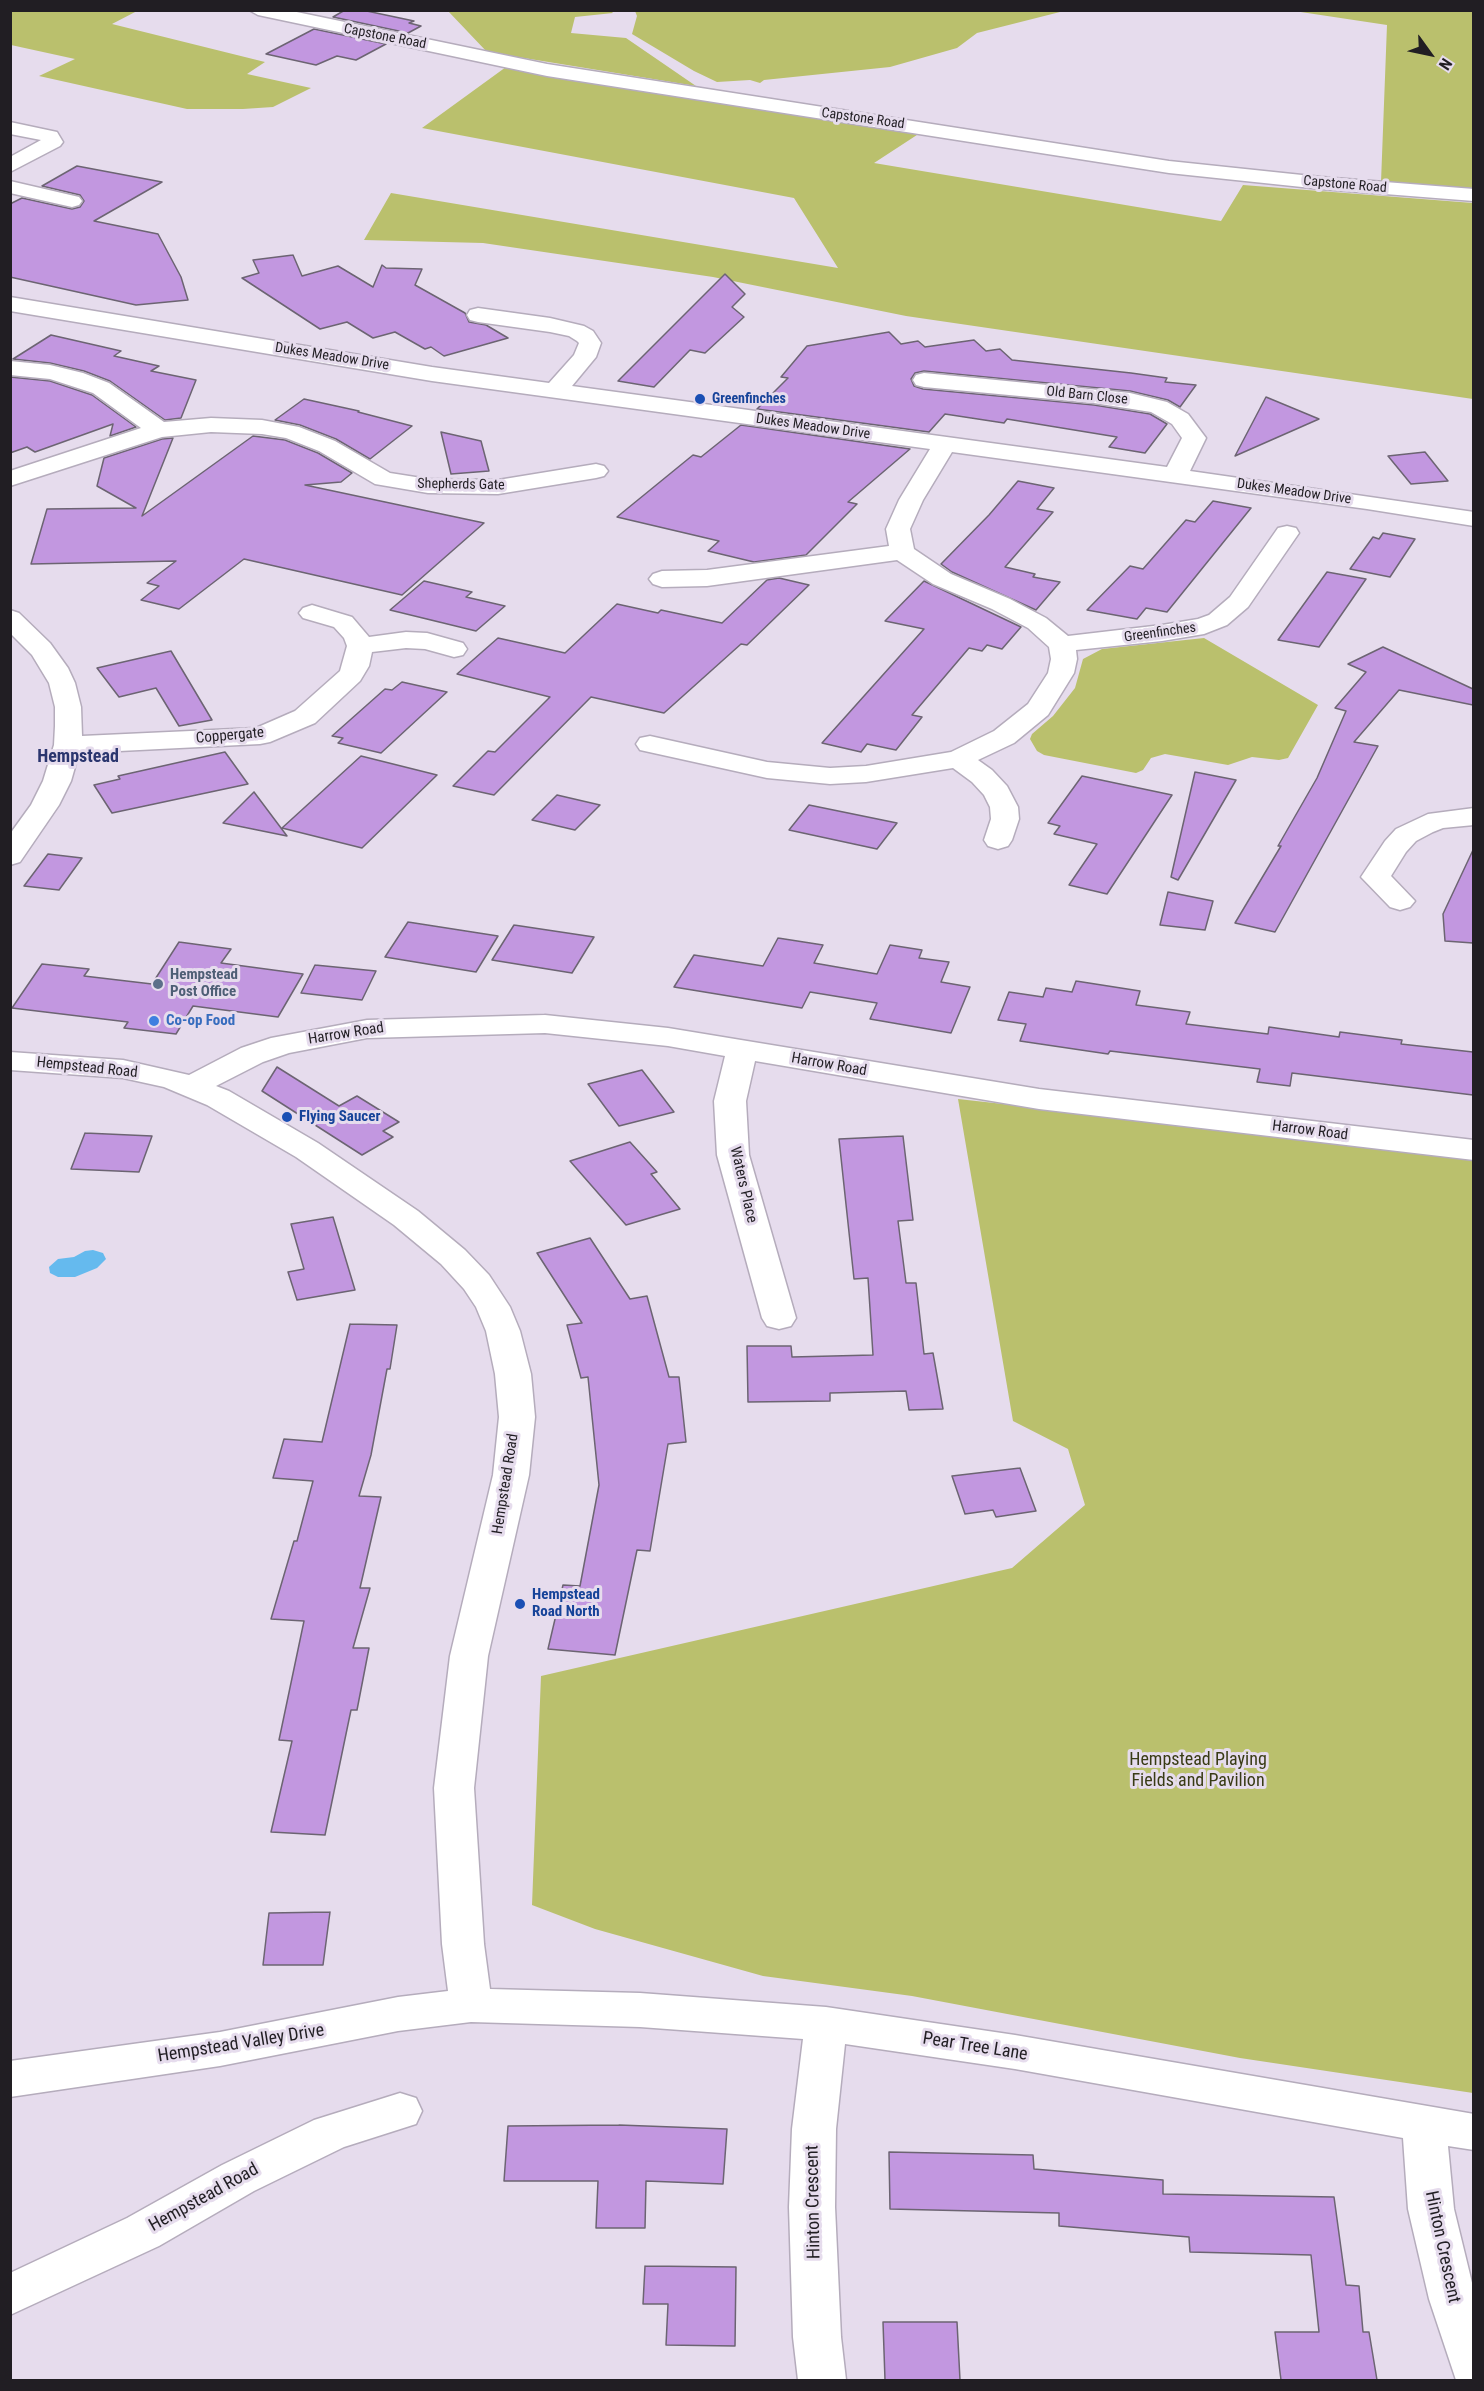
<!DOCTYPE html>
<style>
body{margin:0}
#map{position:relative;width:1484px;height:2391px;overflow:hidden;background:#e6dced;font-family:"Roboto Condensed",sans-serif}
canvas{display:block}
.frame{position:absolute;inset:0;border:12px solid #211e23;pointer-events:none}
.north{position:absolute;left:1400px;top:24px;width:60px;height:60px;-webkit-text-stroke:4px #e6dced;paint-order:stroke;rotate:123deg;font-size:16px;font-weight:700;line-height:24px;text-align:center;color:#211e23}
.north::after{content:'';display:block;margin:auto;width:21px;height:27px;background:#211e23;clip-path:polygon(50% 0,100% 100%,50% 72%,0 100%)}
</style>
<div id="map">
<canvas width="1484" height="2391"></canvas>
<div class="frame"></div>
<div class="north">N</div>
</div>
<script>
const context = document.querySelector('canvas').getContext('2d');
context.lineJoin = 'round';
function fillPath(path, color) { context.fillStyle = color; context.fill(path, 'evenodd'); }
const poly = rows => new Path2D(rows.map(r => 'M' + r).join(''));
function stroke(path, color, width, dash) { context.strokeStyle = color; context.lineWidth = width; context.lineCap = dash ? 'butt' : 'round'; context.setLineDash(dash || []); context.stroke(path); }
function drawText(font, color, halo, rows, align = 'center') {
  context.font = font + ' "Roboto Condensed",sans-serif'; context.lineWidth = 6; context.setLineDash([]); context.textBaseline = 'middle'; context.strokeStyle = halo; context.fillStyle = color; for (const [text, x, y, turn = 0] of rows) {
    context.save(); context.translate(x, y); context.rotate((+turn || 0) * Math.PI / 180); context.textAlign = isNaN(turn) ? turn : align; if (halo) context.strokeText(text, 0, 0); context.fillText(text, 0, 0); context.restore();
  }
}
const green = poly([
 [11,10,137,11,112,24,265,62,247,74,311,88,273,107,243,109,187,109,39,76,75,59,11,45],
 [448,11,611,11,613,13,575,17,571,33,626,38,696,86,487,52],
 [635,11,1064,11,977,33,957,48,890,67,764,80,760,83,750,80,717,82,694,71,632,34,637,16],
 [1294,11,1473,11,1473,189,1381,182,1387,25],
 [506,67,920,133,874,163,1221,221,1243,185,1473,203,1473,399,906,316,713,277,483,243,364,240,391,193,838,268,794,198,422,128],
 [1204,638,1318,705,1288,758,1279,760,1252,757,1228,765,1165,754,1151,758,1143,770,1136,773,1044,755,1037,751,1030,739,1032,734,1053,716,1075,688,1083,659,1102,649],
 [958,1099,1473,1156,1473,2093,1240,2058,912,1996,763,1976,595,1929,532,1905,541,1676,1012,1568,1085,1505,1068,1449,1013,1421]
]);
const water = poly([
 [93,1250,103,1253,106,1259,97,1268,75,1277,58,1277,50,1273,49,1267,58,1259,74,1257,85,1251]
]);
const building = poly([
 [345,10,362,10,414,21,409,23,421,26,408,33,333,17,345,10],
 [314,29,386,44,356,60,337,56,316,65,266,54,314,29],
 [77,166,162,182,94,221,158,234,181,277,188,300,136,305,10,277,10,204,22,198,72,209,80,207,84,201,80,195,42,186,77,166],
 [293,255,302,276,338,266,373,287,382,265,386,268,422,269,415,285,465,313,469,322,486,325,508,338,444,356,431,347,425,349,395,332,373,338,347,322,320,329,242,278,259,273,253,260,293,255],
 [725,274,745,294,732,307,744,317,705,353,690,350,654,387,618,381,725,274],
 [889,332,901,344,918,341,925,347,974,340,986,351,1000,349,1012,360,1131,373,1167,378,1165,382,1196,385,1180,407,1168,400,1130,391,924,371,915,373,911,379,914,386,923,389,1094,405,1150,414,1167,424,1145,453,1109,447,1117,437,1007,419,1004,423,945,414,929,432,757,409,788,378,781,377,807,346,889,332],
 [51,335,121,351,114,356,159,366,151,371,196,380,181,418,165,420,110,381,84,371,50,363,13,359,51,335],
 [10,377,50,381,92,395,136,427,110,436,113,424,35,452,27,447,10,453,10,377],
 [1266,397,1319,419,1235,456,1266,397],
 [304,399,359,411,358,412,412,426,370,459,336,439,300,425,275,420,304,399],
 [741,425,910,449,848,502,857,504,806,555,754,562,708,551,719,541,617,517,693,455,701,457,741,425],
 [441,432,481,441,489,471,451,474,441,432],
 [253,436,285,440,318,453,352,473,341,482,305,485,484,523,402,595,244,559,179,609,141,600,159,586,147,583,176,561,31,564,47,509,136,508,97,486,104,458,162,439,173,438,142,516,253,436],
 [1425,452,1448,481,1411,484,1388,456,1425,452],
 [1018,481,1054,488,1037,509,1053,512,1005,567,1035,574,1033,577,1060,582,1036,610,952,572,941,564,989,515,1018,481],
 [1213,501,1251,508,1167,612,1146,608,1137,619,1087,610,1130,566,1143,569,1186,520,1195,522,1213,501],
 [1383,533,1415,539,1390,577,1350,569,1373,537,1379,539,1383,533],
 [1327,572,1366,579,1319,647,1278,640,1327,572],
 [779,578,809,585,747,645,741,644,664,713,591,697,494,795,453,786,488,751,495,752,550,697,457,674,498,638,565,653,617,604,658,613,661,610,722,623,767,580,779,578],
 [424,581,472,592,466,597,505,606,476,631,390,610,424,581],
 [924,581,1021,627,1002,649,987,645,982,651,969,648,912,715,922,717,896,750,867,744,861,752,822,743,924,629,885,621,924,581],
 [1383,647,1473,689,1473,705,1399,690,1354,742,1378,746,1275,932,1235,923,1281,846,1278,846,1317,778,1346,711,1335,708,1366,672,1348,664,1383,647],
 [171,651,212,720,179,726,156,688,119,697,97,668,171,651],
 [402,682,447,692,381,753,338,743,343,738,332,736,385,689,392,690,402,682],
 [225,752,248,784,112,813,94,785,120,779,118,776,225,752],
 [361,756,437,775,362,848,282,828,361,756],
 [1195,772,1236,780,1178,880,1171,877,1195,772],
 [1082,776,1172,795,1107,894,1069,885,1097,844,1054,834,1060,826,1048,823,1082,776],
 [254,792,287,836,223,823,254,792],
 [557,795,600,805,575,830,532,820,557,795],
 [809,805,897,823,877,849,789,830,809,805],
 [1473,850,1473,943,1445,941,1443,914,1473,850],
 [48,854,82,858,59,890,24,886,48,854],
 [1168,892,1213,901,1205,930,1160,925,1168,892],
 [408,922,498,936,476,972,385,957,408,922],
 [514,925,594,937,572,973,492,960,514,925],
 [778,938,823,945,814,963,877,974,890,945,922,950,919,958,949,962,941,982,970,987,951,1033,870,1019,877,1003,810,992,802,1008,674,987,694,955,763,966,778,938],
 [179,942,231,949,221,963,303,974,278,1017,193,1006,176,1034,124,1028,128,1022,12,1008,42,964,89,969,84,976,152,984,179,942],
 [315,965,376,971,362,1000,301,993,315,965],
 [1076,981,1140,991,1136,1005,1190,1012,1186,1024,1268,1034,1269,1027,1339,1037,1340,1032,1402,1040,1401,1044,1473,1052,1473,1095,1292,1073,1290,1086,1257,1082,1260,1069,1110,1051,1108,1054,1020,1041,1026,1024,998,1020,1009,992,1043,997,1046,988,1072,992,1076,981],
 [277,1067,339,1106,357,1096,399,1122,383,1131,393,1137,362,1155,262,1091,277,1067],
 [642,1070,674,1112,619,1126,588,1084,642,1070],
 [85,1133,152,1136,139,1172,71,1169,85,1133],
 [903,1136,913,1220,898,1221,906,1283,916,1283,924,1354,933,1353,943,1409,909,1410,906,1391,830,1393,830,1401,748,1402,747,1346,791,1346,792,1357,873,1355,868,1278,854,1279,839,1139,903,1136],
 [630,1142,657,1172,651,1174,680,1209,626,1225,570,1161,630,1142],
 [333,1217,355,1290,297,1300,288,1272,304,1269,291,1224,333,1217],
 [590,1238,630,1299,647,1296,669,1377,679,1377,686,1442,668,1444,650,1551,637,1550,615,1655,548,1649,563,1585,580,1586,599,1485,588,1377,581,1378,567,1325,582,1323,537,1253,590,1238],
 [350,1324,397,1325,390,1369,387,1369,371,1455,359,1496,381,1497,360,1588,370,1588,353,1648,369,1648,357,1710,351,1710,325,1835,271,1832,292,1741,279,1740,304,1621,271,1619,294,1541,297,1541,313,1481,273,1478,284,1439,322,1442,350,1324],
 [1020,1468,1036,1511,996,1517,993,1510,965,1514,952,1476,1020,1468],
 [330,1912,323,1965,263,1965,269,1913,330,1912],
 [619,2125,727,2129,723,2184,646,2181,645,2228,596,2228,598,2181,504,2181,508,2126,619,2125],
 [889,2152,1033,2155,1034,2169,1163,2180,1163,2194,1334,2197,1346,2285,1359,2286,1363,2332,1369,2332,1377,2380,1281,2380,1275,2332,1319,2332,1311,2255,1190,2252,1189,2237,1059,2226,1059,2213,890,2209,889,2152],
 [645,2266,736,2267,735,2346,666,2345,668,2304,643,2304,645,2266],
 [883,2322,957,2322,960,2380,885,2380,883,2322]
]);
const minor = poly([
 [249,10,287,10,547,64,1169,161,1321,177,1474,189,1474,201,1321,189,1169,173,547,76,258,15,249,10],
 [10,122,57,132,63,142,60,146,10,172,10,157,41,140,10,134,10,122],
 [10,181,79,197,82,201,79,205,72,207,10,193,10,181],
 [10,297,432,367,549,383,574,355,579,343,577,341,569,336,550,332,478,322,470,320,467,315,470,310,478,308,550,318,584,326,593,331,601,343,596,357,572,386,1167,467,1182,438,1172,424,1151,412,1094,403,924,387,916,385,913,380,916,375,924,373,1130,393,1167,402,1188,414,1206,438,1190,471,1474,512,1474,526,1367,509,952,452,923,500,910,529,914,549,951,574,1010,599,1046,618,1068,636,1162,625,1198,619,1209,615,1230,597,1278,528,1287,526,1296,528,1299,533,1248,607,1227,625,1204,634,1162,641,1076,650,1077,659,1074,673,1048,715,1014,743,978,760,992,770,1007,786,1018,807,1019,819,1012,840,1008,846,998,849,988,846,984,840,991,819,990,807,984,795,972,782,953,768,866,782,830,784,767,778,640,750,636,744,640,738,650,736,767,762,830,768,866,766,951,752,994,731,1028,704,1048,673,1051,659,1049,647,1028,628,992,609,933,584,897,560,707,586,662,587,653,584,649,579,653,574,662,571,707,570,889,546,886,529,899,500,930,449,432,381,10,311,10,297],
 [10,361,50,365,83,373,109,383,164,422,211,418,262,420,299,427,335,441,390,473,428,479,498,480,596,464,604,466,608,471,604,476,596,478,498,494,428,493,375,484,319,451,286,438,262,434,211,432,162,437,10,486,10,471,141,428,93,393,50,379,10,375,10,361],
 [312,605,352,617,369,637,406,632,427,633,463,643,467,649,463,655,454,657,425,649,406,648,372,652,369,666,360,681,315,723,270,742,260,744,79,753,71,781,59,805,20,862,10,865,10,834,31,805,43,781,54,745,55,726,55,707,49,683,32,655,10,633,10,610,19,613,50,643,68,668,75,683,81,707,82,736,256,728,295,711,340,671,347,646,344,638,334,627,303,618,299,613,303,608,312,605],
 [1474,808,1474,825,1443,828,1433,832,1416,841,1406,852,1391,876,1415,901,1410,907,1400,910,1390,907,1361,877,1385,841,1396,829,1428,814,1474,808],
 [545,1015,668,1028,1039,1089,1474,1140,1474,1160,1039,1109,755,1061,746,1101,749,1155,796,1318,791,1326,779,1329,767,1326,762,1318,717,1155,714,1101,725,1056,668,1046,545,1033,367,1038,289,1053,263,1062,216,1086,229,1091,318,1143,418,1211,465,1250,489,1275,510,1307,520,1331,531,1374,535,1417,529,1475,488,1656,474,1788,484,1944,490,1989,640,1993,826,2007,1015,2035,1474,2114,1474,2150,1448,2146,1454,2209,1474,2291,1474,2380,1456,2380,1429,2299,1408,2209,1403,2138,1015,2069,845,2044,836,2129,835,2207,841,2337,846,2380,798,2380,793,2337,789,2207,792,2129,803,2039,640,2027,471,2022,398,2031,220,2066,10,2097,10,2061,220,2032,398,1997,448,1991,442,1944,434,1788,450,1656,493,1475,499,1417,495,1374,486,1331,476,1307,464,1289,441,1264,394,1225,296,1157,207,1105,164,1087,123,1078,10,1070,10,1052,123,1060,189,1075,241,1048,271,1038,367,1020,545,1015],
 [400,2093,416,2098,422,2111,416,2124,344,2147,254,2191,159,2246,10,2315,10,2273,127,2218,222,2165,314,2120,400,2093]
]);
const markers = [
 [700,399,6,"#1a4fb4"],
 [158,984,6,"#5c6f8a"],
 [154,1021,6,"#3f7fe0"],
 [287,1117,6,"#1a4fb4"],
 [520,1604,6,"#1a4fb4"]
];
const farStreetnames = [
 ["Capstone Road",385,37,11],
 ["Capstone Road",863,119,8],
 ["Capstone Road",1345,185,5],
 ["Dukes Meadow Drive",332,357,9],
 ["Old Barn Close",1087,396,6],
 ["Dukes Meadow Drive",813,427,8],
 ["Shepherds Gate",461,485,1],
 ["Dukes Meadow Drive",1294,492,8],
 ["Greenfinches",1160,633,-8]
];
const farTransitnames = [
 ["Greenfinches",712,399]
];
const streetNames = [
 ["Coppergate",230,736,-5],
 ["Harrow Road",346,1034,-9],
 ["Harrow Road",829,1065,10],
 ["Hempstead Road",87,1068,6],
 ["Harrow Road",1310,1131,7],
 ["Waters Place",743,1185,77],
 ["Hempstead Road",506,1484,-81]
];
const serviceNames = [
 ["Hempstead",170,975],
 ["Post Office",170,992]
];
const shopNames = [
 ["Co-op Food",166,1021]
];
const transitNames = [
 ["Flying Saucer",299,1117],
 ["Hempstead",532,1595],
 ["Road North",532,1612]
];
const quarterNames = [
 ["Hempstead",78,757]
];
const nearParknames = [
 ["Hempstead Playing",1198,1760],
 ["Fields and Pavilion",1198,1781]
];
const nearStreetnames = [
 ["Hempstead Valley Drive",241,2044,-9],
 ["Pear Tree Lane",975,2047,9],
 ["Hempstead Road",204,2198,-29],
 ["Hinton Crescent",814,2202,-91],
 ["Hinton Crescent",1442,2247,78]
];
fillPath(green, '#bac06d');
fillPath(water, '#65baee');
fillPath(building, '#c297e0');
stroke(building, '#6c6472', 1.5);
stroke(minor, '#b5acbc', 3);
fillPath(minor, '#fff');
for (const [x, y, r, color] of markers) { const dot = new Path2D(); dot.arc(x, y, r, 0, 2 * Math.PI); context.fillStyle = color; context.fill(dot); stroke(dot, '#e6dced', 2); }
drawText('14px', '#211e23', '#e6dced', farStreetnames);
drawText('bold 14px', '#164399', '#e6dced', farTransitnames, 'left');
drawText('15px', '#211e23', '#e6dced', streetNames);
drawText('bold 15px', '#4e5e75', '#e6dced', serviceNames, 'left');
drawText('bold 15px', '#366cbe', '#e6dced', shopNames, 'left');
drawText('bold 15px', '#164399', '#e6dced', transitNames, 'left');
drawText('bold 18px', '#2a356e', '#e6dced', quarterNames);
drawText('18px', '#393b15', '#e6dced', nearParknames);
drawText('18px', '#211e23', '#e6dced', nearStreetnames);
</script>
